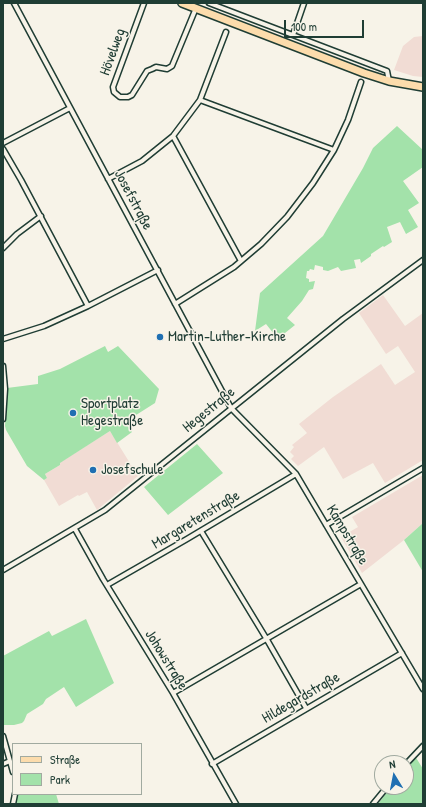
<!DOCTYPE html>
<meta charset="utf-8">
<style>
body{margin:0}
#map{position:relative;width:426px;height:807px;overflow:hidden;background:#f7f3e8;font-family:"Patrick Hand",sans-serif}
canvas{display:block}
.frame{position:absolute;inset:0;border:4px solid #1f3d34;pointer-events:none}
.legend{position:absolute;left:12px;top:743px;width:130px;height:52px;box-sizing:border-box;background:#f7f3e8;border:1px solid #a1aaa0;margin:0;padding:5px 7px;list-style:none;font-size:12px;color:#1f3d34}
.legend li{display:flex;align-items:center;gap:8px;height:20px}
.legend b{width:20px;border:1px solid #a1aaa0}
.north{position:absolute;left:374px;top:755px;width:40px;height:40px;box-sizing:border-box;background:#f7f3e8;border:1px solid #a1aaa0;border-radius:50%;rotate:350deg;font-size:11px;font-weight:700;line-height:16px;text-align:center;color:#1f3d34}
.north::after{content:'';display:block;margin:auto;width:14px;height:18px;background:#1f6fb2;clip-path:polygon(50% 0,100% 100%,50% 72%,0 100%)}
.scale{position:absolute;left:284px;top:20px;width:80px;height:18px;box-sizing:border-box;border:2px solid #1f3d34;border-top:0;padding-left:5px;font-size:12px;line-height:14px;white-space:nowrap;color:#1f3d34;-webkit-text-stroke:3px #f7f3e8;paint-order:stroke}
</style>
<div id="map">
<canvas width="426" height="807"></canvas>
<div class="frame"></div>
<ul class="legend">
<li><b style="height:5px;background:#fcdcac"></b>Straße</li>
<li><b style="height:11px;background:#a3e2aa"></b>Park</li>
</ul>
<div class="north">N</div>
<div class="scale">100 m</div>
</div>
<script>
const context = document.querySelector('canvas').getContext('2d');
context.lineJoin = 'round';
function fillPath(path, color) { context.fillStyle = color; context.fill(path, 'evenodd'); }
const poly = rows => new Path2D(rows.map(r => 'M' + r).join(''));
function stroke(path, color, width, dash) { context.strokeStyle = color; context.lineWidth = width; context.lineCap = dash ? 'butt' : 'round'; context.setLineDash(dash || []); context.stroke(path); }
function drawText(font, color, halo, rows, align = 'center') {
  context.font = font + ' "Patrick Hand",sans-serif'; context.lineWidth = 3; context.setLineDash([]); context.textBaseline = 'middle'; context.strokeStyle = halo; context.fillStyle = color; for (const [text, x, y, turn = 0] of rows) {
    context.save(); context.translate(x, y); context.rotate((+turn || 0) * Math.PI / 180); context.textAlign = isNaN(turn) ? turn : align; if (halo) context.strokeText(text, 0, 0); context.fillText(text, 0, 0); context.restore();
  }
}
const built = poly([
 [423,36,423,77,413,76,394,70,403,46,414,37],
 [383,295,405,326,423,313,423,460,385,483,373,463,343,479,324,447,298,466,291,459,294,456,290,452,294,447,292,445,307,433,299,424,333,397,381,364,395,385,415,372,398,346,386,354,359,313],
 [110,431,138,476,97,510,87,492,79,496,78,495,59,506,44,480,47,478,45,474,60,465,59,463],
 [423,475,423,523,404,540,362,573,341,537,358,527,352,517]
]);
const green = poly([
 [397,126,423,150,423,167,403,181,419,203,408,210,418,227,406,234,400,222,387,227,392,242,384,247,383,246,371,254,371,256,361,263,360,259,354,260,356,268,341,271,338,267,328,271,323,270,323,267,315,265,314,270,310,269,309,271,307,271,306,278,309,279,309,282,315,281,313,289,309,290,302,301,287,318,295,325,280,337,276,332,274,334,266,324,255,331,260,293,323,236,363,168,373,148],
 [105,346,108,352,118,346,159,389,155,403,125,422,132,432,117,443,110,431,60,463,60,465,45,474,47,478,44,480,27,466,6,430,5,426,7,388,38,384,38,376,60,369],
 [197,444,223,473,168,515,144,487],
 [423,523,423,572,404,540],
 [86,619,114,683,76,707,64,687,46,699,43,704,27,714,24,721,22,723,14,725,3,725,3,656,49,631,52,636],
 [415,756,423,769,423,804,378,804,391,787,406,787,406,768],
 [17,794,56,794,59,804,16,804]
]);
const street = poly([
 [14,3,231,408,296,474,423,689],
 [144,3,113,87,114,92,120,97,128,97,132,95,147,71,152,69,156,67,167,69,172,66,196,8],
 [209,3,387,71,389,81],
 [293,35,304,3],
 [200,100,334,150],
 [173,136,241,261],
 [3,143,70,108],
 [3,149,21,180,88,306],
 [108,179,142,161,173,136,200,100,226,32],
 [3,248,17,234,41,216],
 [175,304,234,267,261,244,287,217,313,183,334,150,348,120,361,82],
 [3,339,44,326,88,306,158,270],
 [3,366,5,389,3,419],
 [326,525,423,468],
 [75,529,103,579,173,693,236,804],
 [201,531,266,638,306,708],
 [3,570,105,510,343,319,423,260],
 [107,585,187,539,296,474],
 [173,693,361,584],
 [3,736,13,772],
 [3,764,10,761],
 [212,764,402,653],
 [406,764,423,746],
 [13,804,15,794],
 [373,804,387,787]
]);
const primary = poly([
 [182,3,364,73,389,81,423,87]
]);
const markers = [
 [160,337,4,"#1f6fb2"],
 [73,413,4,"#1f6fb2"],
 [93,470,4,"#1f6fb2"]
];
const streetNames = [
 ["Hövelweg",113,52,-70],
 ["Josefstraße",133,200,62],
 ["Hegestraße",209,410,-39],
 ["Margaretenstraße",196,520,-31],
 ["Kampstraße",347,535,59],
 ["Johowstraße",166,660,58],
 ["Hildegardstraße",301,698,-30]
];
const poiNames = [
 ["Martin-Luther-Kirche",168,337],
 ["Sportplatz",81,404],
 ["Hegestraße",81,421],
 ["Josefschule",101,470]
];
fillPath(built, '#f1dcd4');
fillPath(green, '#a3e2aa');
stroke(street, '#1f3d34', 7);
stroke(primary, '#1f3d34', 10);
stroke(street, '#f7f3e8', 4);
stroke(primary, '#fcdcac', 7);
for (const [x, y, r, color] of markers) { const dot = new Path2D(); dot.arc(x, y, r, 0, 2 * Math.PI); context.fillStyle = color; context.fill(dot); stroke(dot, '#f7f3e8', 1.5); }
drawText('15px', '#1f3d34', '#f7f3e8', streetNames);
drawText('15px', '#1f3d34', '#f7f3e8', poiNames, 'left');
</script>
